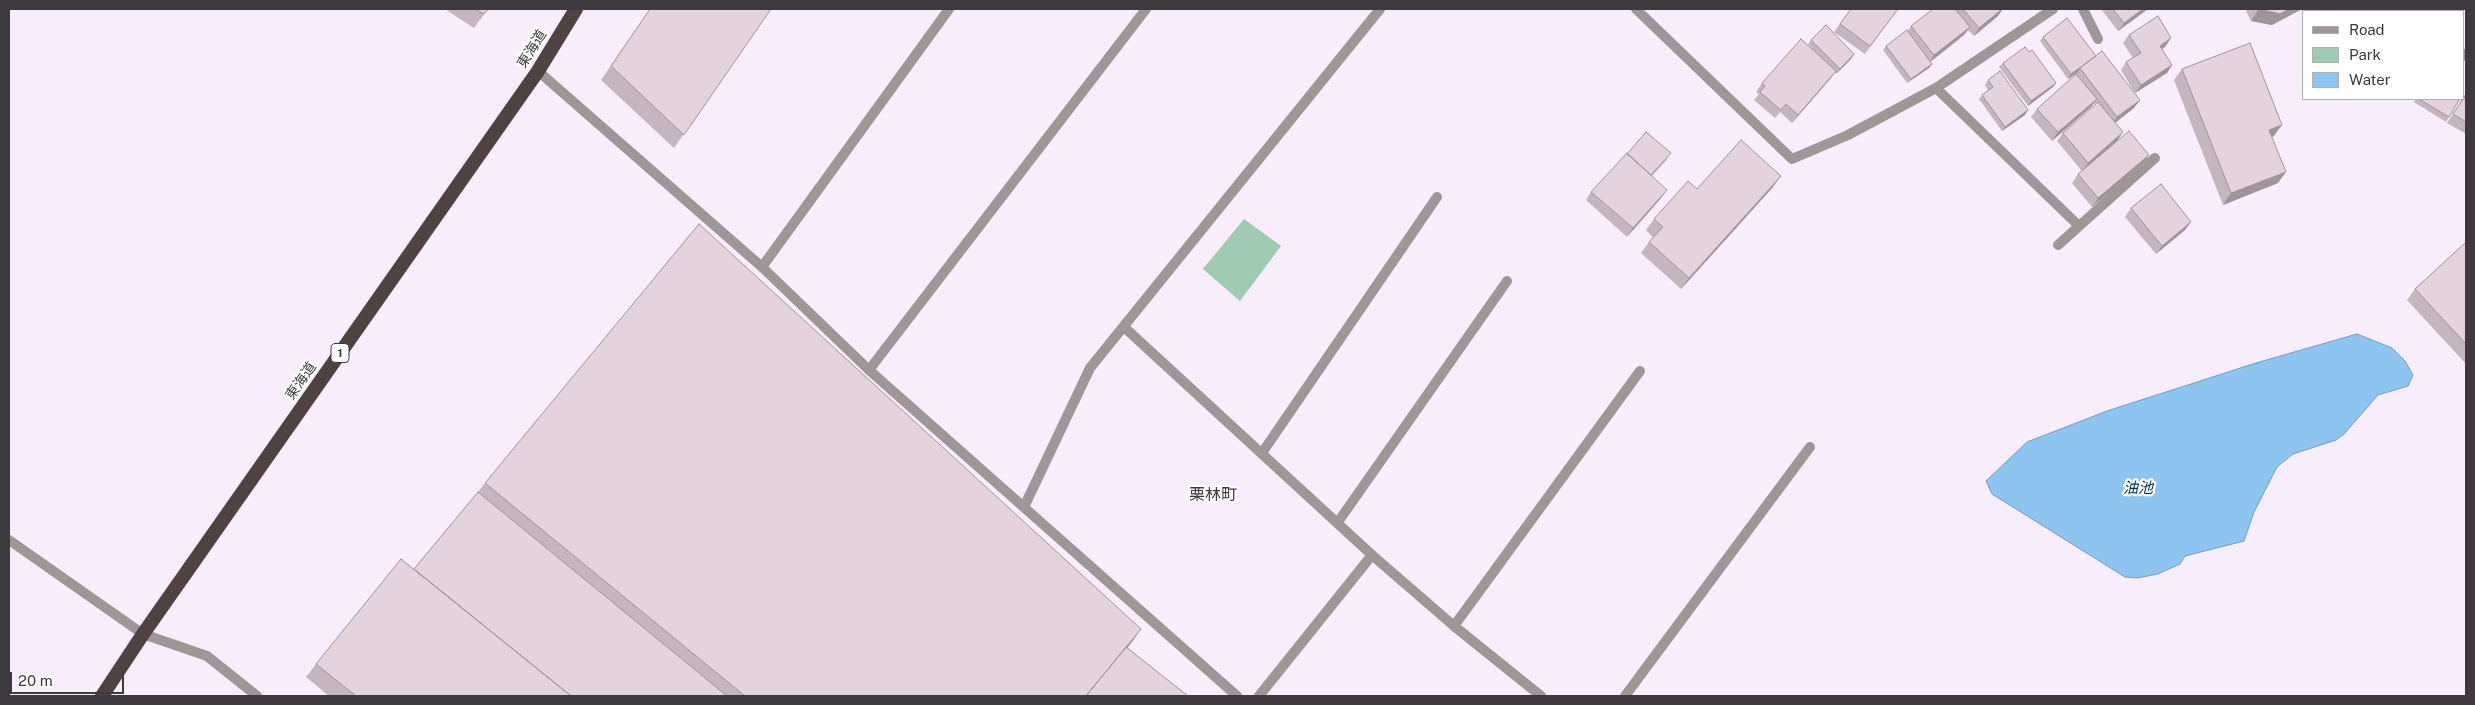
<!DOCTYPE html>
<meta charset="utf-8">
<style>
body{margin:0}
#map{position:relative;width:2475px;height:705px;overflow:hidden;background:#f8edfb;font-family:"Public Sans",sans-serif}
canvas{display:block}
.frame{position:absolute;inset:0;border:10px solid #3d393e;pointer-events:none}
.legend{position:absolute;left:2302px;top:10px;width:162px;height:90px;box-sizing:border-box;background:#fefefe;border:1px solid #b1afb1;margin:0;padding:6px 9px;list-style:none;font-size:15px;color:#3d393e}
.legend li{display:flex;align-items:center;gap:10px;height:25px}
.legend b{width:25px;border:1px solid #b1afb1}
.scale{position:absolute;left:10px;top:672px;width:114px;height:22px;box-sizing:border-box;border:2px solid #3d393e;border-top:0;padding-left:6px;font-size:15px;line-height:18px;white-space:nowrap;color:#3d393e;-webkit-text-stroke:4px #fefefe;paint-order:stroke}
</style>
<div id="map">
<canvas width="2475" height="705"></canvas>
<div class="frame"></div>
<ul class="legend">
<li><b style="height:6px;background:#9f9697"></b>Road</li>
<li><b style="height:14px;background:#9ecbb2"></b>Park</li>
<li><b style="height:14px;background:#8ec5f0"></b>Water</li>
</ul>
<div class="scale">20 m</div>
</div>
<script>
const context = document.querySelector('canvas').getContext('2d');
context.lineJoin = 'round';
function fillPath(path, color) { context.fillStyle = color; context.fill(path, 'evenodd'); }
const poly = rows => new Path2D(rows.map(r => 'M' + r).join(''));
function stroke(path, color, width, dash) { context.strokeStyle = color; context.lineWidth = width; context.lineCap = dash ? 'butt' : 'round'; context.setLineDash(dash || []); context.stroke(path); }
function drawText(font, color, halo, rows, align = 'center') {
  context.font = font + ' "Public Sans","Noto Sans JP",sans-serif'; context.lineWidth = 4.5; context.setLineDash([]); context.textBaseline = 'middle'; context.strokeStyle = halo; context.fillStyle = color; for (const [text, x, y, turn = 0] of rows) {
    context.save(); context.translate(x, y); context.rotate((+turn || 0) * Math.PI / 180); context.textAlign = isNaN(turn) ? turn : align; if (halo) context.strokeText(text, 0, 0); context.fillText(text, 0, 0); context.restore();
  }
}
const green = poly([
 [1244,219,1281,246,1240,301,1203,269]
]);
const water = poly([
 [2357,334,2392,348,2405,361,2413,375,2408,386,2378,395,2344,434,2336,440,2293,454,2277,467,2254,512,2244,541,2185,556,2180,564,2158,574,2137,578,2125,577,1992,494,1986,481,2027,442,2107,411,2256,363,2357,334]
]);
const service = poly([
 [762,267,949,9],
 [1124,327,1372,555,1259,696],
 [869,370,1146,9],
 [1262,453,1437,197],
 [1338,522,1507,281],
 [1454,626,1640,371],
 [1625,696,1810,447]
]);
const minor = poly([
 [1636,9,1792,159,1848,135,1936,88,2053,9],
 [2083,9,2098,39],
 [2416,9,2417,11],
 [2464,54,2466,56],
 [538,71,762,267,869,370,1237,696],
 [1936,88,2079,226],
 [2058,245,2155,158],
 [1024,507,1090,368,1380,9],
 [9,540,143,634,207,656,257,696],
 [1372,555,1454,626,1541,696]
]);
const trunk = poly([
 [102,696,143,634,538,71,576,9]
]);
const wall = poly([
 [445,9,488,9,474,28],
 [650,9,771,9,674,148,601,80],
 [1851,9,1898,9,1865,54,1834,32],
 [1933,9,2003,9,1998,16,1974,36,1968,30,1964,35,1930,62,1932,64,1929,68,1907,83,1883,50,1886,46,1908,31,1911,26],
 [2101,9,2148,9,2118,31],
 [2245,9,2302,9,2272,25,2251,21],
 [2129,35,2165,47,2162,49,2172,65,2167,73,2135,93,2121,70,2126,62,2133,58,2123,43],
 [2043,37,2134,108,2115,123,2118,140,2149,155,2143,164,2092,207,2072,183,2078,174,2082,171,2057,141,2063,133,2096,105,2094,103,2091,107,2052,141,2031,117,2037,109,2076,75,2078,72,2068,79,2040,41],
 [1811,40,1854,54,1851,59,1836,74,1835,72,1830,79,1792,123,1780,112,1775,118,1754,100,1759,94,1756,92,1762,83,1818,55,1808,44],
 [2003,63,2056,83,2053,87,2028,106,1999,67],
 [2182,69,2274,136,2272,137,2278,183,2223,205,2174,80],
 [1988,80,2025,115,2002,131,1979,99,1982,95,1988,90,1985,85],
 [2466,93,2466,134,2447,123,2462,99,2464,99,2464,96],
 [2416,99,2457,99,2459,100,2446,122,2414,102],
 [1668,158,1652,176,1661,198,1627,237,1586,200,1591,192],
 [1773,187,1681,289,1641,253,1653,237,1646,230,1654,219,1697,189],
 [2131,208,2185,230,2156,254,2125,217],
 [2466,242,2466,364,2407,300,2415,289],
 [485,483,1132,642,1127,648,1188,696,329,696,306,677,316,664,414,569,478,492]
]);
const shadedWall = poly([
 [2002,9,1998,16,1974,36,1979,28],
 [2143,9,2148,9,2118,31,2124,23],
 [2259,9,2302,9,2272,25,2251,21],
 [1970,27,1964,35,1929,63,1934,55],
 [2171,38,2165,47,2154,54,2160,46],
 [1854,54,1851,59,1836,74,1840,69],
 [2096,56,2080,68,2078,72,2068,79,2071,74],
 [1932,64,1929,68,1907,83,1911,79],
 [2172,65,2167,73,2135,93,2141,85],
 [1836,71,1830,79,1792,123,1798,115],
 [2056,83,2053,87,2028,106,2031,101],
 [2097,99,2091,107,2052,141,2058,132],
 [2140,100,2134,108,2111,126,2117,117],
 [2028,110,2025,115,2002,131,2005,127],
 [2282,125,2274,136,2261,141,2269,130],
 [2123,132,2117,141,2082,171,2088,163],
 [2149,155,2143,164,2092,207,2098,198],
 [2286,172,2278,183,2223,205,2231,193],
 [1781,176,1773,187,1681,289,1689,278],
 [1667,190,1661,198,1627,237,1633,228],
 [2191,222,2185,230,2156,254,2162,246],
 [1141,629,1132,642,1088,696]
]);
const building = poly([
 [475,9,488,9,484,14,475,9],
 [650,9,771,9,684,135,611,66,650,9],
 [1851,9,1898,9,1870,46,1840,24,1851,9],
 [1933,9,1955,9,1970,27,1934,55,1911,26,1933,9],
 [1963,9,2002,9,1979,28,1963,9],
 [2113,9,2143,9,2124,23,2113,9],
 [2259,9,2289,9,2280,14,2259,9],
 [2158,16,2171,38,2160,46,2172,65,2141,85,2126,62,2141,53,2129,35,2158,16],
 [2067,18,2096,56,2071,74,2043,37,2067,18],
 [1826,25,1854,54,1840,69,1811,40,1826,25],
 [1907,30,1932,64,1911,79,1886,46,1907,30],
 [1801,39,1836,71,1798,115,1786,104,1781,110,1760,92,1765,86,1762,83,1801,39],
 [2250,43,2282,125,2269,130,2286,172,2231,193,2182,69,2250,43],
 [2025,47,2029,52,2032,50,2056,83,2031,101,2003,63,2025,47],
 [2102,51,2140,100,2117,117,2080,68,2102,51],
 [2000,71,2028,110,2005,127,1982,95,1993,87,1988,80,2000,71],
 [2076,74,2097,99,2058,132,2037,109,2076,74],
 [2466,94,2466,122,2453,114,2463,99,2464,99,2466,94],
 [2419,99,2457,99,2459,100,2449,117,2419,99],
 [2098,102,2123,132,2088,163,2063,133,2098,102],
 [2129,131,2149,155,2098,198,2078,174,2129,131],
 [1646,132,1671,153,1651,175,1627,154,1646,132],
 [1741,140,1781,176,1689,278,1649,242,1663,227,1654,219,1688,181,1697,189,1741,140],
 [1627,153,1667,190,1633,228,1591,192,1627,153],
 [2161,184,2191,222,2162,246,2131,208,2161,184],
 [699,224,1141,629,1086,696,745,696,485,483,699,224],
 [2466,242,2466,344,2415,289,2466,242],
 [478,492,727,696,571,696,414,569,478,492],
 [401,559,571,696,356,696,316,664,401,559],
 [1126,647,1188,696,1086,696,1126,647]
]);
const shields = [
 [340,353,18]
];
const shieldNames = [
 ["1",340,353]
];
const streetNames = [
 ["東海道",532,49,-58],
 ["東海道",301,381,-55]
];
const waterNames = [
 ["油池",2138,488]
];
const quarterNames = [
 ["栗林町",1213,495]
];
fillPath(green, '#9ecbb2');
fillPath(water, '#8ec5f0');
stroke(water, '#769bbb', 1);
stroke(service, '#9f9697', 10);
stroke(minor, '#9f9697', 10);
stroke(trunk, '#504242', 14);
fillPath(wall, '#c4b5be');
fillPath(shadedWall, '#a0949b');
fillPath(building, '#e4d3dd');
stroke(building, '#a0949b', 1);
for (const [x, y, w] of shields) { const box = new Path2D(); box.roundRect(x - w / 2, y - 9.5, w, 19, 4); context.fillStyle = '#fefefe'; context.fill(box); stroke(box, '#3d393e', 1); }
drawText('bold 12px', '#3d393e', null, shieldNames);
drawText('14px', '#3d393e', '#fefefe', streetNames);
drawText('italic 15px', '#04304c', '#fefefe', waterNames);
drawText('16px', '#3d393e', '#fefefe', quarterNames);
</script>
